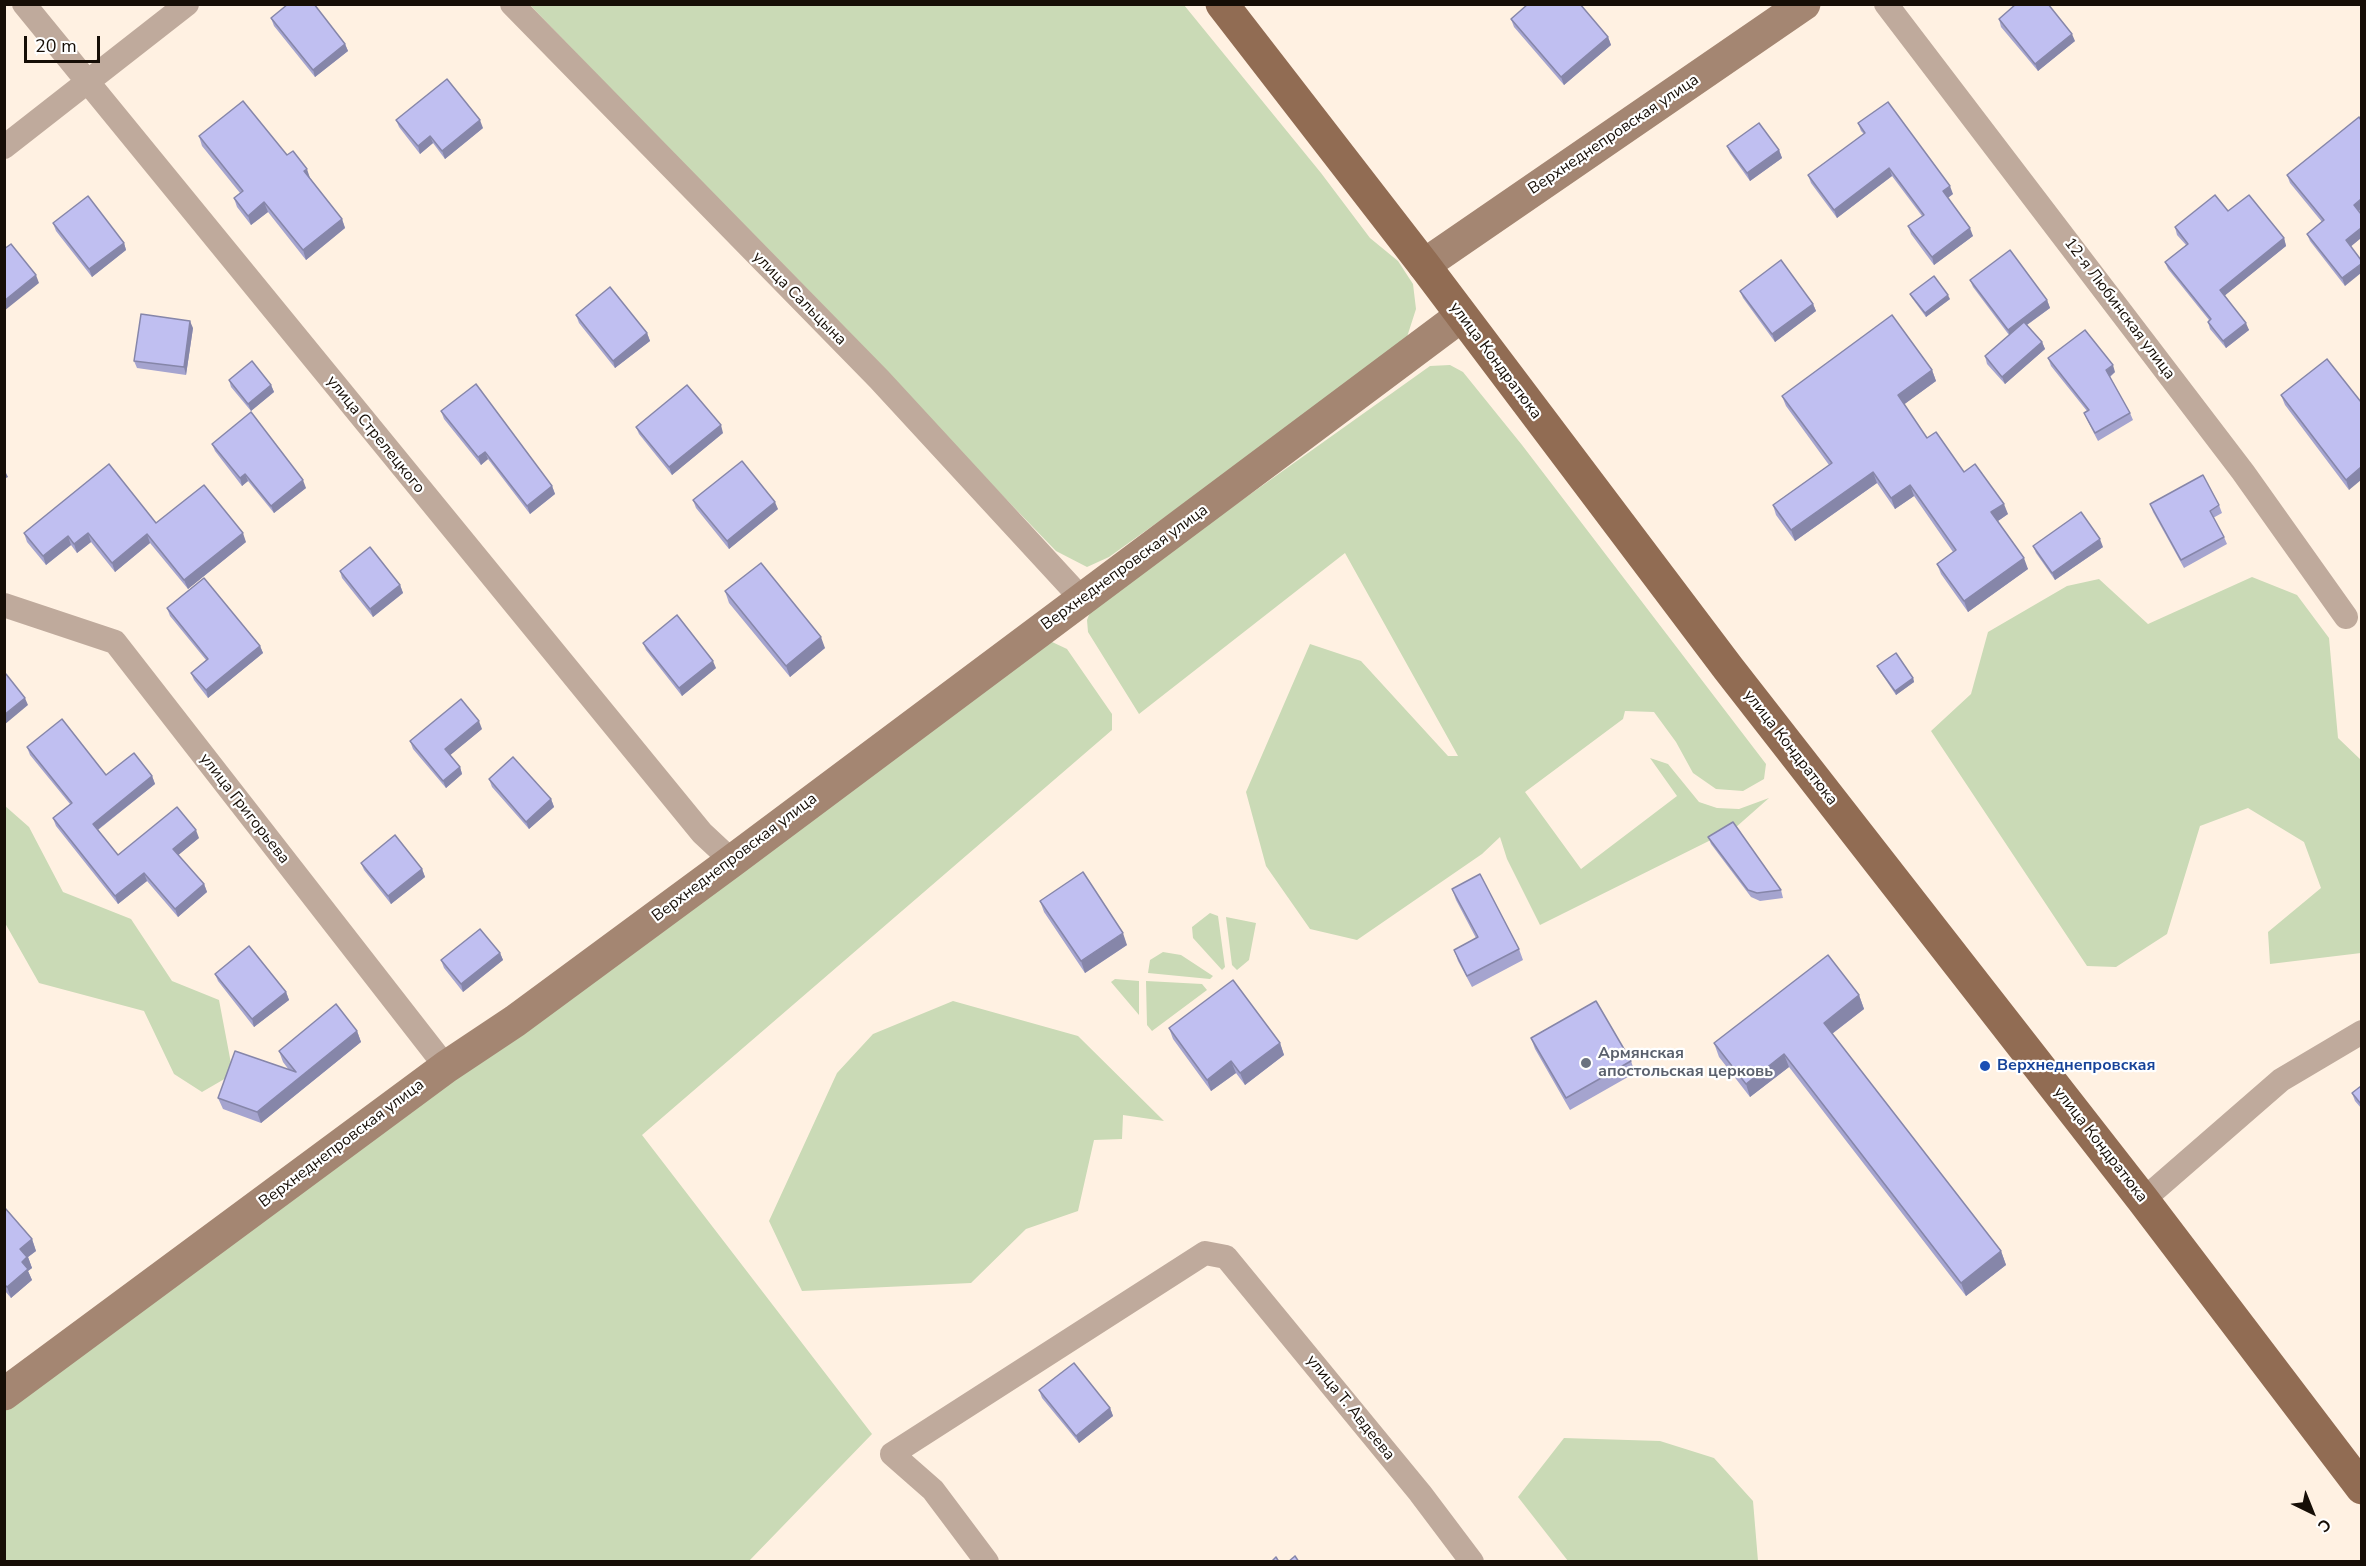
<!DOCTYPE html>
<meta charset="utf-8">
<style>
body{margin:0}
#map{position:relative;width:2366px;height:1566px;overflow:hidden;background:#fff1e2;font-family:"Nunito Sans",sans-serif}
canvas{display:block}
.frame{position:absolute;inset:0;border:6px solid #160e06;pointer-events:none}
.north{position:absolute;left:2282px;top:1482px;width:60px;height:60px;-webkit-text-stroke:4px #fff;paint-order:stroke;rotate:137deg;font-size:16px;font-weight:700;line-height:24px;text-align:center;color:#160e06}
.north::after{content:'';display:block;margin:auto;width:21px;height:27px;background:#160e06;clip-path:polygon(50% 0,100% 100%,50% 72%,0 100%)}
.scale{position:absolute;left:24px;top:36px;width:76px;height:27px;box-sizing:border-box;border:3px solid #160e06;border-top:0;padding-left:8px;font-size:18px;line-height:21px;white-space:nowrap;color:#160e06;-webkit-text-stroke:4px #fff;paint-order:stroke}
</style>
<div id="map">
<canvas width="2366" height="1566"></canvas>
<div class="frame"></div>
<div class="north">С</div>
<div class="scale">20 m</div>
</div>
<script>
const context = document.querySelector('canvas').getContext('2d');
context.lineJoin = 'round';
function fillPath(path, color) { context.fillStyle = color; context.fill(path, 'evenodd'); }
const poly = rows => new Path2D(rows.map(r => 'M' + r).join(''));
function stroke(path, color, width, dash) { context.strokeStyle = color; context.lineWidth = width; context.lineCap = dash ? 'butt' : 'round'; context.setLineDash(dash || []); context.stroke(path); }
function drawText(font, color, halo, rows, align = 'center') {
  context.font = font + ' "Nunito Sans",sans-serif'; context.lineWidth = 4.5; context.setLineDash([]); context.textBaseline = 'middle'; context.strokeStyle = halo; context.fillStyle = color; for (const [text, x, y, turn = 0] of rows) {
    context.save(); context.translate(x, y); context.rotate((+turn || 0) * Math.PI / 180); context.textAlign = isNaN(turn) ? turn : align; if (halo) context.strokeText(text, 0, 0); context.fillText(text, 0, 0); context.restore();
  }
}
const green = poly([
 [530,5,1184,5,1321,173,1370,238,1398,261,1413,284,1416,309,1407,337,1389,357,1109,557,1087,567,1056,551],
 [1450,365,1463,372,1522,445,1766,764,1764,779,1743,791,1716,789,1693,773,1676,742,1654,712,1625,711,1623,719,1525,792,1581,869,1677,796,1650,758,1668,764,1699,802,1717,808,1739,809,1769,798,1735,828,1540,925,1507,859,1500,837,1482,854,1357,940,1310,929,1266,866,1246,792,1310,644,1361,661,1448,756,1458,756,1345,553,1139,714,1088,632,1087,620,1092,607,1430,366],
 [2252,577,2297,595,2329,638,2338,738,2361,760,2361,953,2270,964,2268,932,2321,888,2304,842,2248,808,2200,826,2167,934,2116,967,2087,966,1931,731,1971,694,1988,632,2067,586,2099,579,2148,624],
 [1050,641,1067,649,1112,714,1112,730,642,1135,872,1434,749,1561,5,1562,5,1410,174,1278],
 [4,805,29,827,63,892,131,919,172,981,219,1000,233,1074,202,1092,174,1074,144,1011,39,983,5,923],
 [1210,913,1218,916,1225,967,1222,970,1193,938,1192,927],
 [1226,917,1256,923,1249,960,1237,970,1232,965],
 [1163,952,1181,955,1213,976,1210,979,1148,973,1150,960],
 [1115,979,1139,981,1139,1015,1111,982],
 [1146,981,1202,984,1207,990,1152,1031,1147,1025],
 [953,1001,1078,1036,1164,1121,1123,1115,1122,1139,1094,1140,1078,1211,1026,1229,971,1283,802,1291,769,1221,837,1073,873,1034],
 [1564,1438,1660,1441,1714,1458,1753,1501,1758,1561,1568,1561,1518,1497]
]);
const street = poly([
 [24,4,702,833,732,861],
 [512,4,879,379,1081,598],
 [1886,4,2243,472,2346,617],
 [4,147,187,4],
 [4,605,115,642,446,1067],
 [2143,1200,2281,1080,2362,1032],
 [987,1562,933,1490,892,1454,1205,1253,1226,1257,1420,1493,1472,1562]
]);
const secondary = poly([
 [1424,265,1804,4],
 [4,1394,446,1067,515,1021,732,861,1461,316]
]);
const primary = poly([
 [1222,4,1424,265,1728,668,2143,1200,2362,1488]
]);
const wall = poly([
 [271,18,345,44,348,51,315,77,274,26],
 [1511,19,1608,37,1611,45,1564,85,1514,27],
 [1999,19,2075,41,2038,71,2001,27],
 [396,120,483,128,445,159,433,143,420,154,399,127],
 [1858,123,1953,194,1948,198,1973,236,1934,265,1911,234,1908,226,1922,216,1892,176,1837,218,1811,183,1808,175,1864,134,1861,131],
 [199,136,287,155,310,178,342,219,345,228,306,260,268,212,251,225,237,207,234,198,240,193,202,146],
 [1727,146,1779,150,1782,158,1750,181,1730,153],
 [2287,175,2361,209,2359,211,2361,238,2351,246,2345,286,2310,241,2307,234,2322,222,2290,183],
 [2228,211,2284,238,2286,246,2225,295,2249,330,2226,348,2210,329,2208,322,2209,320,2168,269,2165,262,2186,245,2177,235,2175,227],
 [53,223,124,243,126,250,92,277,56,231],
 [1970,280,2047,300,2050,308,2027,325,2042,342,2045,349,2005,384,1987,364,1985,356,2009,335,1973,287],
 [1740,291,1813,304,1816,311,1775,342,1743,298],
 [1910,294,1950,299,1926,317,1912,298],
 [576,315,647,333,650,341,615,368,579,323],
 [193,328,186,375,137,368,134,361],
 [2048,358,2115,372,2110,377,2130,413,2133,420,2098,441,2087,420,2084,413,2087,411,2051,366],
 [2327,359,2349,490,2285,405,2281,395],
 [1932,370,1936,381,1904,404,1927,438,1964,472,2008,514,1998,521,2028,569,1968,612,1941,574,1937,564,1953,552,1914,496,1895,509,1877,483,1795,541,1776,515,1773,505,1829,465,1786,406,1782,396],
 [229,380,271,385,274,392,251,411,231,387],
 [441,411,552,486,555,494,530,514,488,459,481,465,444,419],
 [636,427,723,433,672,475,639,434],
 [212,444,306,488,274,513,248,481,242,486,215,451],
 [693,500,778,509,729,549,696,508],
 [2150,504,2219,505,2222,513,2213,518,2224,537,2227,544,2184,568,2153,512],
 [156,523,246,542,188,589,150,543,115,572,91,542,77,553,71,545,46,565,27,542,24,533],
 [2033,546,2103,547,2055,580,2036,553],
 [340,571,400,585,403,593,373,617,342,578],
 [725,591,825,648,790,677,729,603],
 [167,608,260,646,263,653,208,698,194,680,191,673,206,660,170,616],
 [643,643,716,668,682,696,646,650],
 [1877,666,1913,678,1914,682,1896,695,1879,670],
 [482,729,450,755,460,767,462,774,446,788,413,749,410,741],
 [27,747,106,775,152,776,155,784,98,830,118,855,199,838,178,855,204,884,207,892,178,917,147,881,118,904,56,826,53,818,70,804,30,755],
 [489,779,551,799,554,807,529,829,492,787],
 [1708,837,1781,890,1783,898,1760,901,1751,897,1711,844],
 [361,863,422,869,425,877,391,904,364,870],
 [1452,889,1519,949,1523,960,1472,987,1458,961,1454,950,1476,938,1456,900],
 [1040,901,1127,945,1085,973,1044,912],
 [500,953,503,960,463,992,444,968,441,960],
 [215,974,286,992,289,1000,254,1027,218,981],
 [1859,995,1864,1009,1832,1034,2001,1251,2006,1265,1966,1296,1789,1067,1750,1097,1719,1057,1714,1043],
 [1169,1028,1280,1043,1284,1055,1245,1085,1236,1073,1211,1091,1173,1039],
 [357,1031,361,1042,261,1123,223,1109,218,1098,289,1070,283,1062,279,1051],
 [1531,1038,1631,1061,1635,1073,1570,1110,1535,1049],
 [2361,1086,2361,1108,2355,1101,2352,1093],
 [4,1208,32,1239,36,1251,28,1257,32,1268,28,1271,32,1280,11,1298,5,1291],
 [1039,1390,1110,1408,1113,1416,1079,1443,1042,1398]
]);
const shadedWall = poly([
 [2072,34,2075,41,2038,71,2035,64],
 [1608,37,1611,45,1564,85,1561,77],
 [345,44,348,51,315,77,313,70],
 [480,120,483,128,445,159,442,151],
 [430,136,433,143,420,154,418,146],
 [1779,150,1782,158,1750,181,1747,173],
 [1889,168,1892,176,1837,218,1834,210],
 [307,169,310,178,307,180,304,171],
 [1950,186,1953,194,1946,199,1943,191],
 [2361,199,2361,209,2357,213,2354,205],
 [264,202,268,212,251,225,248,216],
 [342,219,345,228,306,260,303,250],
 [1970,228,1973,236,1934,265,1932,257],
 [2361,228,2361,238,2349,248,2346,240],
 [2284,238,2286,246,2223,297,2220,290],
 [124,243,126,250,92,277,89,269],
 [2361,264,2361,273,2345,286,2342,278],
 [36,275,39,283,4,311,4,301],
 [1948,295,1950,299,1926,317,1925,313],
 [2047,300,2050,308,2010,337,2008,330],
 [1813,304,1816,311,1775,342,1772,334],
 [190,321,193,328,186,375,184,367],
 [2246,323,2249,330,2226,348,2223,341],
 [647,333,650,341,615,368,613,361],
 [2042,342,2045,349,2005,384,2002,377],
 [2113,365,2115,372,2109,377,2106,370],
 [1932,370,1936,381,1902,406,1898,395],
 [271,385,274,392,251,411,248,404],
 [721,425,723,433,672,475,669,467],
 [485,452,488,459,481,465,478,457],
 [2361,467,2361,480,2349,490,2346,480],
 [4,469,8,477,4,479],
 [1873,472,1877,483,1795,541,1791,530],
 [245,474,248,481,242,486,240,478],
 [303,480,306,488,274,513,271,506],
 [1910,485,1914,496,1895,509,1891,498],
 [552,486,555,494,530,514,527,506],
 [775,502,778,509,729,549,727,541],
 [2004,504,2008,514,1995,523,1991,512],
 [88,533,91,542,77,553,74,544],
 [243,533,246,542,188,589,184,580],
 [147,534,150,543,115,572,112,563],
 [68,536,71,545,46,565,43,556],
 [2100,539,2103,547,2055,580,2052,573],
 [2024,558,2028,569,1968,612,1964,601],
 [400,585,403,593,373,617,370,609],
 [821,637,825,648,790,677,786,666],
 [260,646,263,653,208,698,206,690],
 [713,661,716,668,682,696,679,688],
 [1913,678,1914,682,1896,695,1895,691],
 [25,698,28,705,4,725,4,715],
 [479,721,482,729,448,757,445,749],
 [460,767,462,774,446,788,443,781],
 [152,776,155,784,96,831,93,824],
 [551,799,554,807,529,829,526,822],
 [196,830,199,838,176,857,173,849],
 [422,869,425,877,391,904,388,896],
 [144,873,147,881,118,904,115,896],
 [204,884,207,892,178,917,175,909],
 [1123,933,1127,945,1085,973,1081,961],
 [500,953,503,960,463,992,461,984],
 [286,992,289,1000,254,1027,252,1019],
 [1859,995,1864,1009,1829,1036,1824,1023],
 [357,1031,361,1042,261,1123,257,1112],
 [1280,1043,1284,1055,1245,1085,1240,1073],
 [1784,1054,1789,1067,1750,1097,1746,1084],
 [1231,1061,1236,1073,1211,1091,1207,1080],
 [32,1239,36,1251,28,1257,32,1268,28,1271,32,1280,11,1298,7,1287,22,1262,20,1249],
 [2001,1251,2006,1265,1966,1296,1961,1283],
 [1110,1408,1113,1416,1079,1443,1076,1436]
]);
const building = poly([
 [288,4,314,4,345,44,313,70,271,18,288,4],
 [1528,4,1580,4,1608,37,1561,77,1511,19,1528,4],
 [2016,4,2048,4,2072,34,2035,64,1999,19,2016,4],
 [447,79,480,120,442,151,430,136,418,146,396,120,447,79],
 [243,101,287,155,293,151,307,169,304,171,342,219,303,250,264,202,248,216,234,198,243,191,199,136,243,101],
 [1888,102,1950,186,1943,191,1970,228,1932,257,1908,226,1924,215,1889,168,1834,210,1808,175,1865,133,1858,123,1888,102],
 [2359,117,2361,120,2361,199,2354,205,2361,214,2361,228,2346,240,2361,260,2361,264,2342,278,2307,234,2324,220,2287,175,2359,117],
 [1759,123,1779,150,1747,173,1727,146,1759,123],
 [2215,195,2228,211,2249,195,2284,238,2220,290,2246,323,2223,341,2208,322,2211,319,2165,262,2188,244,2175,227,2215,195],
 [88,196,124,243,89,269,53,223,88,196],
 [11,244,36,275,4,301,4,249,11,244],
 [2010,250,2047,300,2008,330,1970,280,2010,250],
 [1781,260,1813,304,1772,334,1740,291,1781,260],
 [1934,276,1948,295,1925,313,1910,294,1934,276],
 [610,287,647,333,613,361,576,315,610,287],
 [141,314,190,321,184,367,134,361,141,314],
 [1892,315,1932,370,1898,395,1927,438,1936,432,1964,472,1975,464,2004,504,1991,512,2024,558,1964,601,1937,564,1956,550,1910,485,1891,498,1873,472,1791,530,1773,505,1832,463,1782,396,1892,315],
 [2024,322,2042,342,2002,377,1985,356,2024,322],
 [2085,330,2113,365,2106,370,2130,413,2095,433,2084,413,2089,410,2048,358,2085,330],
 [2327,359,2361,402,2361,467,2346,480,2281,395,2327,359],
 [252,361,271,385,248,404,229,380,252,361],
 [476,384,552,486,527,506,485,452,478,457,441,411,476,384],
 [687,385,721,425,669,467,636,427,687,385],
 [251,412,303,480,271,506,245,474,240,478,212,444,251,412],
 [742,461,775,502,727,541,693,500,742,461],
 [109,464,156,523,204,485,243,533,184,580,147,534,112,563,88,533,74,544,68,536,43,556,24,533,109,464],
 [2203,475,2219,505,2210,511,2224,537,2181,560,2150,504,2203,475],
 [2081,512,2100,539,2052,573,2033,546,2081,512],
 [370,547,400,585,370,609,340,571,370,547],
 [761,563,821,637,786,666,725,591,761,563],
 [204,578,260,646,206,690,191,673,208,659,167,608,204,578],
 [677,615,713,661,679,688,643,643,677,615],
 [1896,653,1913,678,1895,691,1877,666,1896,653],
 [6,674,25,698,4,715,4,675,6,674],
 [461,699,479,721,445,749,460,767,443,781,410,741,461,699],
 [62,719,106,775,134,753,152,776,93,824,118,855,177,807,196,830,173,849,204,884,175,909,144,873,115,896,53,818,72,803,27,747,62,719],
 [513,757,551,799,526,822,489,779,513,757],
 [1733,822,1781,890,1757,893,1748,890,1708,837,1733,822],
 [395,835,422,869,388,896,361,863,395,835],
 [1083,872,1123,933,1081,961,1040,901,1083,872],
 [1480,874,1519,949,1467,976,1454,950,1478,937,1452,889,1480,874],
 [480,929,500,953,461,984,441,960,480,929],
 [249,946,286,992,252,1019,215,974,249,946],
 [1828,955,1859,995,1824,1023,2001,1251,1961,1283,1784,1054,1746,1084,1714,1043,1828,955],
 [1233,980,1280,1043,1240,1073,1231,1061,1207,1080,1169,1028,1233,980],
 [1596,1001,1631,1061,1566,1098,1531,1038,1596,1001],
 [336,1004,357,1031,257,1112,218,1098,235,1051,296,1072,279,1051,336,1004],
 [2361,1086,2361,1104,2352,1093,2361,1086],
 [4,1208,5,1208,32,1239,20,1249,27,1257,22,1262,28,1269,7,1287,4,1284,4,1208],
 [1074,1363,1110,1408,1076,1436,1039,1390,1074,1363],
 [1295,1556,1299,1562,1288,1562,1295,1556],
 [1276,1557,1279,1562,1271,1562,1276,1557]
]);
const markers = [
 [1586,1063,6,"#6b7280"],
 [1985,1066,6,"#1a4fb4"]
];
const streetNames = [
 ["Верхнеднепровская улица",1614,135,-34],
 ["улица Сальцына",799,299,45],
 ["12-я Любинская улица",2119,309,53],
 ["улица Кондратюка",1495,361,53],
 ["улица Стрелецкого",375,435,51],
 ["Верхнеднепровская улица",1125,568,-36],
 ["улица Кондратюка",1790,748,52],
 ["улица Григорьева",244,809,52],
 ["Верхнеднепровская улица",735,858,-37],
 ["Верхнеднепровская улица",342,1144,-37],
 ["улица Кондратюка",2100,1145,52],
 ["улица Т. Авдеева",1350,1408,51]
];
const worshipNames = [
 ["Армянская",1598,1054],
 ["апостольская церковь",1598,1072]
];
const transitNames = [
 ["Верхнеднепровская",1997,1066]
];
fillPath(green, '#cadab6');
stroke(street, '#bfaa9c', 24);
stroke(secondary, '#a48672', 33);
stroke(primary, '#916c53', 33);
fillPath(wall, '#a5a4cf');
fillPath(shadedWall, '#8686a9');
fillPath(building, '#c0bff1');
stroke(building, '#8686a9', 1.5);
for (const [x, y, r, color] of markers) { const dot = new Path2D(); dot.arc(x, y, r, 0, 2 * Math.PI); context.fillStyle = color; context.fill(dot); stroke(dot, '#fff', 2); }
drawText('16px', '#160e06', '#fff', streetNames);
drawText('bold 16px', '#5b616d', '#fff', worshipNames, 'left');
drawText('bold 16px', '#164399', '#fff', transitNames, 'left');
</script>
